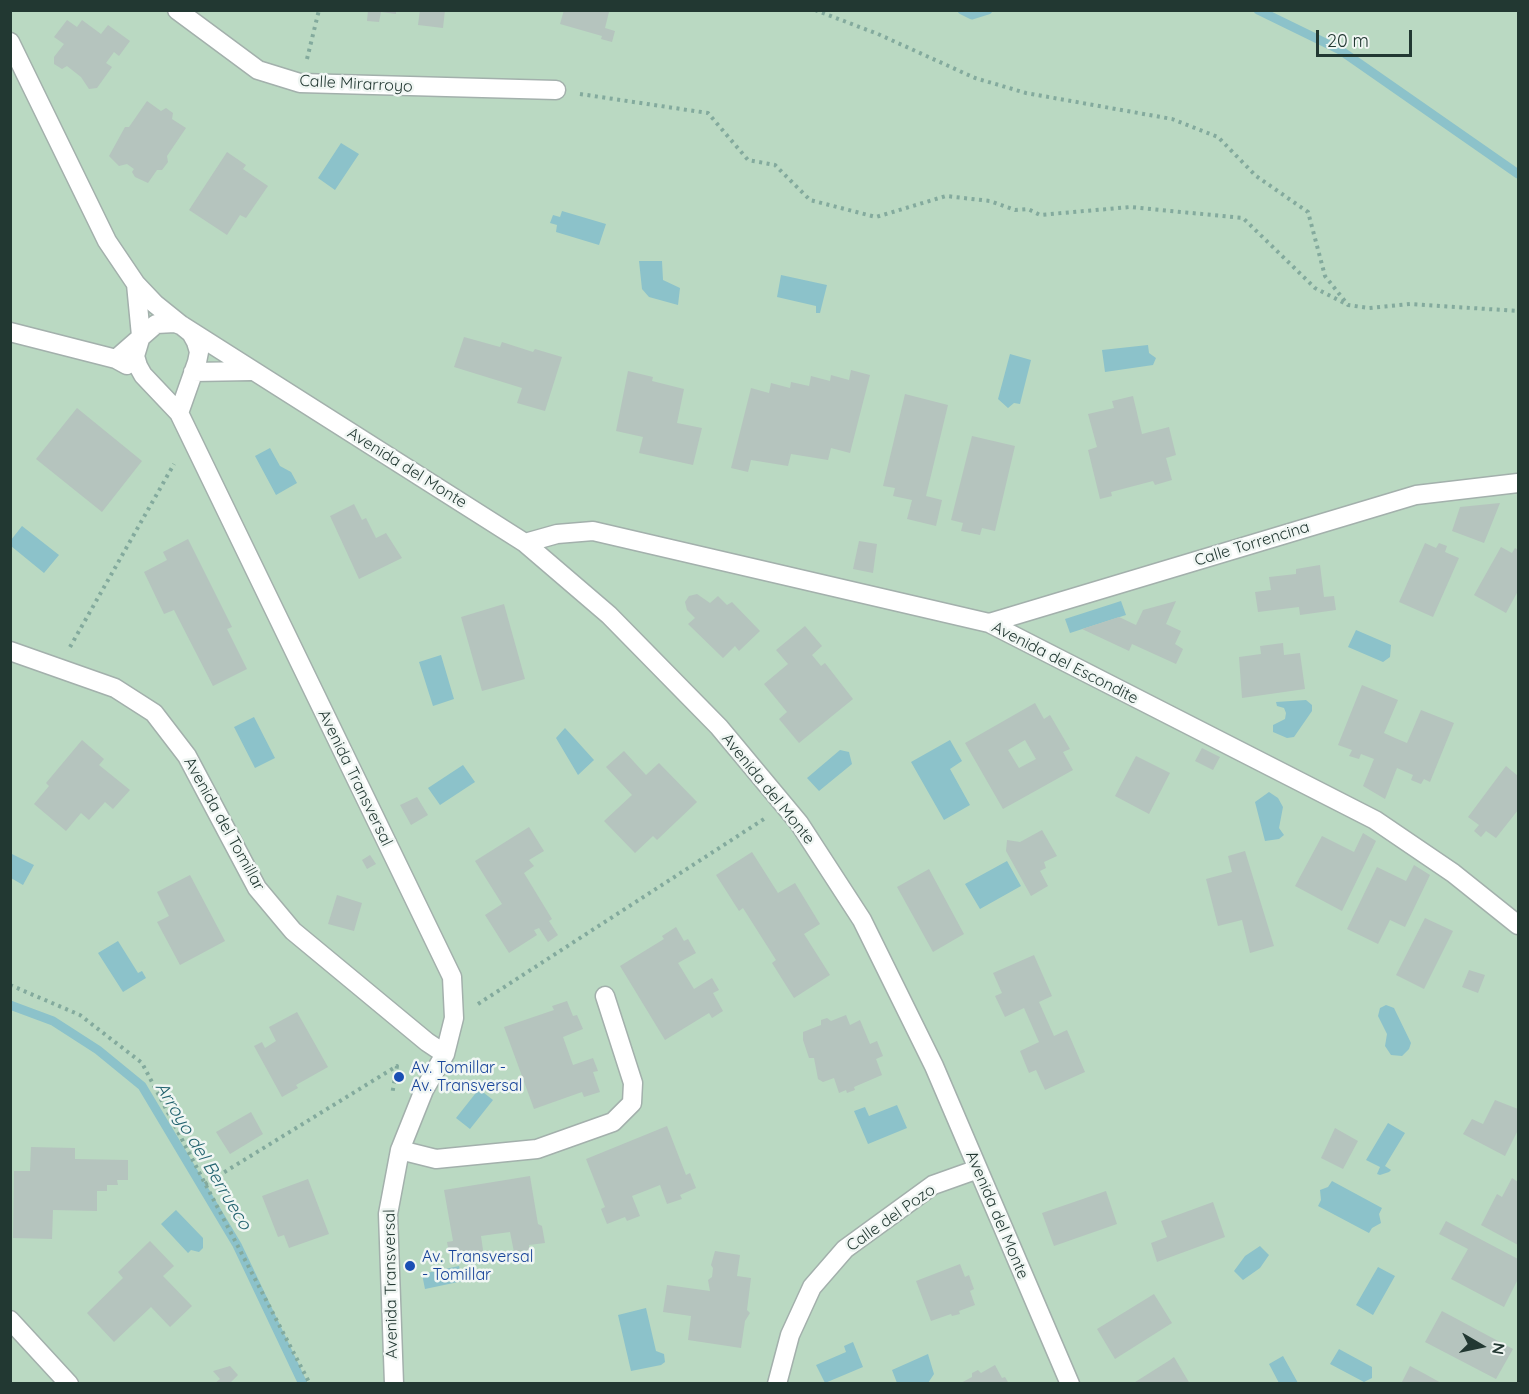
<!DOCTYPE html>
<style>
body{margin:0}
#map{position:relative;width:1529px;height:1394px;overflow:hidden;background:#e0e9e5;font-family:Quicksand,sans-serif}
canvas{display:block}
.frame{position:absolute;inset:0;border:12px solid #223832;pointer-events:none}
.north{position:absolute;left:1451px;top:1316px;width:60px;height:60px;-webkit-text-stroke:4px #f0f6f3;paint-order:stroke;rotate:99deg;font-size:16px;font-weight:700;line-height:24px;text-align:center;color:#223832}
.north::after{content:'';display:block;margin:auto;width:21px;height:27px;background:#223832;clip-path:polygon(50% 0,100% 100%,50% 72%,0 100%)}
.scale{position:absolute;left:1316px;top:30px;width:96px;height:27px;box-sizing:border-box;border:3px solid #223832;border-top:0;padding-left:8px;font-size:18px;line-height:21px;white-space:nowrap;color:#223832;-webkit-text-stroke:4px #f0f6f3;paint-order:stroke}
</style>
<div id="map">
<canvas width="1529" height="1394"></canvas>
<div class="frame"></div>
<div class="north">N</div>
<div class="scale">20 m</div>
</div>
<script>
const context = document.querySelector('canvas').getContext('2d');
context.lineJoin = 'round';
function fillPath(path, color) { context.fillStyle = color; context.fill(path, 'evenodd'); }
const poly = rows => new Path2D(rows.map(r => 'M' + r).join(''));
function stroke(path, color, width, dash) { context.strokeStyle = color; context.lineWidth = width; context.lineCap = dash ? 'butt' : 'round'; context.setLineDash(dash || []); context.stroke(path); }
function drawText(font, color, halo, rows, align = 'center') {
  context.font = font + ' Quicksand,sans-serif'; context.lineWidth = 5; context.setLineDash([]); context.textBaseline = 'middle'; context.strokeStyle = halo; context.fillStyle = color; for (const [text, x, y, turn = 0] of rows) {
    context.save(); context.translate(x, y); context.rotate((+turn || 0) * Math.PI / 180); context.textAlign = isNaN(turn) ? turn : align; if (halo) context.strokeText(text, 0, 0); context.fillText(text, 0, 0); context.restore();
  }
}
const green = poly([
 [10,11,1518,11,1518,1383,11,1383]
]);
const water = poly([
 [341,143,359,154,335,190,318,178],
 [562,211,606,224,599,245,556,232,557,225,550,223,553,215,560,217],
 [639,261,662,261,663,280,680,288,678,305,649,297,642,289],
 [781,275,827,285,820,313,816,313,816,306,777,297],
 [1148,345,1149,353,1156,358,1153,365,1105,372,1102,350],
 [1010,354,1031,360,1020,404,1014,403,1008,408,998,399],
 [270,448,280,466,291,472,297,483,276,495,255,456],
 [22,526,59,555,44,573,11,546,11,540],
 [1121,601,1126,615,1070,633,1065,619],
 [1356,630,1391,645,1390,657,1383,662,1348,647],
 [441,655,454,699,433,706,419,662],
 [1306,700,1312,705,1312,711,1294,737,1287,738,1273,732,1273,725,1285,719,1286,713,1284,708,1277,706,1276,702],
 [254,717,275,758,255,768,234,727],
 [565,728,594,760,578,775,556,738],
 [950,740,962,761,950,769,970,805,944,820,911,762],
 [840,750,849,752,852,764,819,791,807,778],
 [463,765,475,782,440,805,428,788],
 [1269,792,1278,798,1283,807,1279,828,1284,835,1279,839,1265,841,1255,802],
 [10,853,34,865,23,885,11,878],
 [1007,861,1021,886,980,909,965,884],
 [118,941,138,973,142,971,146,978,123,992,98,953],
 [1386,1005,1394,1008,1411,1043,1409,1049,1402,1056,1391,1055,1385,1046,1387,1034,1378,1016,1380,1008],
 [479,1089,493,1100,470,1129,456,1118],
 [897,1105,907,1128,868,1144,854,1111,865,1107,869,1116],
 [1388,1123,1405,1133,1385,1166,1391,1170,1389,1172,1380,1175,1377,1174,1380,1167,1366,1160],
 [1332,1181,1382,1208,1379,1214,1381,1223,1372,1228,1369,1233,1318,1206,1321,1200,1320,1190,1328,1187],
 [176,1210,203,1238,203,1248,199,1252,191,1250,188,1253,161,1224],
 [1260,1246,1269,1255,1260,1268,1243,1280,1234,1271,1245,1256],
 [459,1266,463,1281,425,1289,422,1274],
 [1378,1267,1395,1276,1373,1315,1356,1305],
 [646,1308,656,1351,664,1354,665,1362,661,1365,631,1371,618,1315],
 [853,1342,863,1367,825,1383,816,1365,846,1352,844,1346],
 [1339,1349,1372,1367,1372,1378,1364,1382,1330,1364],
 [928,1354,934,1374,928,1383,897,1383,892,1370],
 [1283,1356,1298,1383,1279,1383,1269,1364]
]);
const stream = poly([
 [962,10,972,15,988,10],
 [1258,10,1340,50,1518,174],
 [10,1005,53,1021,98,1050,142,1086,237,1245,303,1384]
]);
const building = poly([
 [368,10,396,10,396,14,381,12,379,22,367,21],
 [420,10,445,10,443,28,418,25],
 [564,10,609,12,605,28,615,31,612,42,601,39,602,36,560,24],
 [67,20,77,27,82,20,101,34,108,25,130,41,119,56,114,52,106,63,112,67,97,88,89,89,81,77,67,66,62,69,54,64,54,57,64,44,54,37],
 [147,101,161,111,166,108,173,113,172,119,186,128,167,156,168,162,162,170,157,170,148,183,135,177,132,172,134,169,127,164,119,166,109,156,125,127,129,127],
 [227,152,246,165,243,169,268,186,246,218,240,215,227,235,189,210],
 [464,337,500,347,502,342,533,352,535,349,562,357,545,411,517,403,522,388,454,367],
 [851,370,870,375,850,453,831,448,828,460,791,454,788,466,751,460,748,472,731,468,751,388,769,393,771,383,790,388,791,382,809,386,811,376,830,381,831,375,849,380],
 [628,371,653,377,652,381,684,389,677,423,702,428,693,465,639,453,643,437,616,431],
 [905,394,948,405,926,496,942,500,936,526,907,519,912,500,893,496,895,488,883,486],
 [1133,396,1142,434,1169,427,1176,455,1166,458,1172,480,1155,485,1153,481,1111,492,1112,496,1100,499,1088,450,1097,447,1088,414,1114,408,1112,401],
 [77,408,142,461,102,512,36,459],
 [972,436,1015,446,995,531,982,528,980,535,961,531,963,523,951,520],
 [1500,503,1484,543,1452,531,1460,507],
 [354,504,362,520,366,518,376,538,386,533,402,558,359,579,330,516],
 [188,539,232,627,227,629,247,669,213,686,174,610,164,614,144,572,167,560,163,552],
 [859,541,877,544,873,573,853,569],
 [1425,543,1436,548,1439,543,1447,546,1445,552,1459,558,1433,617,1399,602],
 [1501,547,1512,553,1515,548,1518,550,1518,591,1506,613,1474,595],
 [1320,565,1324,597,1334,596,1336,610,1300,615,1299,607,1258,612,1255,592,1271,590,1269,577,1296,574,1296,569],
 [697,594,710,603,718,596,727,605,732,602,760,631,739,651,735,646,723,658,688,624,695,618,687,610,685,602,689,596],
 [1176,601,1166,624,1181,631,1175,644,1183,649,1176,664,1132,644,1129,651,1082,629,1119,617,1136,625,1143,610],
 [504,604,525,679,482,691,461,617],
 [805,626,822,646,812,655,821,666,825,663,853,699,799,743,779,719,787,712,764,684,788,664,776,650],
 [1283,643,1284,655,1300,653,1305,689,1242,698,1239,657,1261,654,1260,646],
 [1362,685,1398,700,1384,733,1395,738,1407,743,1421,710,1454,723,1430,782,1424,779,1421,784,1411,780,1413,775,1397,768,1385,799,1363,786,1374,759,1361,754,1359,759,1349,756,1352,750,1338,745],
 [1035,703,1044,719,1050,715,1070,749,1063,752,1073,770,1003,809,965,743],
 [1025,740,1036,759,1019,768,1008,750],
 [82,740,104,759,99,765,130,790,113,809,105,802,89,820,81,813,66,831,34,804,49,786,46,783],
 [1202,748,1220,757,1213,770,1195,761],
 [624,751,646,775,659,763,697,802,657,840,653,836,635,853,604,821,632,795,606,767],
 [1136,756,1170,773,1149,814,1115,796],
 [1506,766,1518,776,1518,810,1496,838,1486,831,1481,837,1474,831,1479,825,1468,817],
 [417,797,428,815,411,825,400,805],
 [529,827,544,851,529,860,534,866,524,873,552,919,549,921,558,935,548,942,539,928,534,930,537,935,509,953,485,915,502,904,475,861],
 [1042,830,1057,856,1044,862,1046,868,1040,871,1048,886,1031,896,1006,851,1007,840,1020,842],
 [1363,833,1376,841,1342,911,1295,886,1322,836,1354,852],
 [1245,851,1274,946,1250,953,1242,920,1218,926,1206,879,1232,872,1228,856],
 [752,852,778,893,795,883,820,924,804,934,830,975,794,998,772,963,776,960,743,908,739,911,716,875],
 [370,855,376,864,367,869,362,860],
 [1414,865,1430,875,1405,927,1390,920,1378,944,1347,929,1377,867,1406,881],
 [929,869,964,934,933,952,897,887],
 [190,875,225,941,180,965,157,922,169,916,157,892],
 [337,895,362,903,354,931,328,924],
 [1425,918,1453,931,1424,989,1396,975],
 [676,927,684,941,688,939,696,953,678,963,694,989,712,978,719,990,713,993,723,1011,712,1018,709,1013,665,1040,620,966,664,939,662,936],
 [1034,955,1052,996,1039,1002,1054,1036,1067,1030,1085,1072,1045,1090,1036,1070,1029,1073,1020,1051,1039,1042,1024,1008,1005,1017,995,996,1002,993,993,973],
 [1469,970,1485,975,1478,993,1462,987],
 [567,1001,573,1016,577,1015,583,1029,563,1037,573,1065,593,1058,598,1071,593,1072,600,1092,584,1097,582,1092,534,1109,504,1027,554,1010,552,1006],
 [297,1012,328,1067,296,1085,298,1088,282,1097,254,1046,262,1042,265,1048,276,1041,269,1027],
 [846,1015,850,1025,860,1020,870,1044,877,1041,883,1056,876,1059,882,1075,854,1087,855,1090,847,1093,846,1090,839,1093,834,1078,823,1082,818,1079,814,1058,809,1058,803,1040,803,1032,821,1025,821,1020,827,1018,831,1021],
 [1495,1100,1518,1109,1518,1130,1505,1156,1463,1134,1472,1119,1483,1124],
 [251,1112,263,1134,230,1154,216,1132],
 [667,1126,686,1175,690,1173,696,1188,680,1195,682,1199,667,1204,660,1185,645,1191,632,1196,640,1216,627,1221,625,1217,607,1224,601,1209,605,1207,586,1159],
 [1335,1128,1358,1141,1343,1169,1321,1158],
 [31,1147,75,1148,75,1159,128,1160,128,1180,117,1180,118,1185,107,1185,107,1191,97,1191,97,1211,53,1210,52,1239,13,1238,14,1171,30,1171],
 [530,1176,538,1224,542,1226,545,1243,529,1245,529,1250,514,1252,510,1232,495,1234,481,1236,484,1257,470,1260,469,1255,450,1258,447,1242,453,1241,444,1190],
 [1512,1178,1518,1182,1518,1245,1481,1225,1497,1194,1502,1197],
 [308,1179,329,1234,289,1248,284,1235,278,1237,262,1196],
 [1106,1191,1117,1224,1054,1246,1042,1213],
 [1213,1202,1225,1237,1157,1262,1151,1243,1167,1237,1161,1221],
 [1446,1221,1518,1259,1518,1279,1504,1307,1451,1279,1468,1249,1439,1234],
 [150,1241,174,1266,163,1276,192,1306,170,1327,151,1307,114,1342,87,1313,123,1278,118,1272],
 [715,1251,740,1255,737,1276,751,1278,747,1310,750,1313,745,1321,741,1348,688,1340,691,1316,663,1312,667,1285,710,1291,708,1280,712,1277,713,1268,711,1265],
 [960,1264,965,1277,969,1275,974,1289,970,1291,975,1305,959,1311,960,1314,952,1316,951,1314,931,1321,916,1281],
 [1154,1294,1172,1323,1115,1359,1097,1329],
 [1442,1311,1513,1349,1496,1379,1425,1342],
 [1174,1357,1190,1384,1132,1384,1170,1360],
 [995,1365,1002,1378,1005,1377,1009,1384,959,1384,972,1377,972,1373,978,1370,981,1373],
 [230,1366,238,1375,229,1384,214,1384,220,1379,213,1371],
 [1410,1366,1425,1374,1443,1384,1401,1384]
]);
const path = poly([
 [815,10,878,34,975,78,1026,93,1172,119,1218,137,1256,176,1308,212,1325,276,1348,305,1369,308,1410,304,1518,311],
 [307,59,319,10],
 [580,94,708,113,748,160,775,165,810,200,876,217,946,196,990,201,1015,210,1028,209,1040,215,1130,207,1243,218,1315,288,1348,305],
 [70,647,174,464],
 [10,985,80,1015,142,1063,310,1384],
 [478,1004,764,819],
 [205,1184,397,1066,392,1095]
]);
const minor = poly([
 [177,10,258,70,300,83,556,90],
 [10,42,107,241,136,284,155,304,191,333,196,342,199,352,197,362,179,413],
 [136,284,141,336,135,356,138,366,143,375,179,413,452,977,454,1018,445,1054,424,1090,400,1150,388,1214,394,1384],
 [10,332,116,359,127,365],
 [116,359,156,324,175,323,183,326,525,543,609,615,719,727,799,823,862,920,934,1066,1070,1384],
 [193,372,251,371],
 [525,543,557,534,593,531,989,623,1375,820,1453,873,1518,925],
 [989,623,1416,495,1518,483],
 [10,651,115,688,154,713,187,756,257,888,293,931,427,1042,445,1054],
 [400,1150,436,1159,537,1149,613,1122,632,1103,633,1083,605,996],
 [10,1320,69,1384],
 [777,1384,790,1335,812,1287,845,1249,933,1185,978,1169]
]);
const markers = [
 [399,1077,6,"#1a4fb4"],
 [410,1266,6,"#1a4fb4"]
];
const streetNames = [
 ["Calle Mirarroyo",356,84,3],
 ["Avenida del Monte",407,468,32],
 ["Calle Torrencina",1252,544,-17],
 ["Avenida del Escondite",1065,663,27],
 ["Avenida Transversal",355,778,64],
 ["Avenida del Monte",768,789,51],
 ["Avenida del Tomillar",224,824,61],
 ["Avenida del Monte",997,1215,67],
 ["Calle del Pozo",891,1218,-35],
 ["Avenida Transversal",391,1284,-91]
];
const transitNames = [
 ["Av. Tomillar -",411,1068],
 ["Av. Transversal",411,1086],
 ["Av. Transversal",422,1257],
 ["- Tomillar",422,1275]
];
const waterNames = [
 ["Arroyo del Berrueco",203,1156,59]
];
fillPath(green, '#bad9c2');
fillPath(water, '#8cc2ca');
stroke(stream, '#8cc2ca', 9);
fillPath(building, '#b5c4be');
stroke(minor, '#a3b0ac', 21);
stroke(path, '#83aa9d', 4, [3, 4.5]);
stroke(minor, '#fff', 18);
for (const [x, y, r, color] of markers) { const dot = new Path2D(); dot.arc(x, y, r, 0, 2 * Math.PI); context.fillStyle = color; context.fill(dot); stroke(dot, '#f0f6f3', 2); }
drawText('16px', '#223832', '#f0f6f3', streetNames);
drawText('16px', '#164399', '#f0f6f3', transitNames, 'left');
drawText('italic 18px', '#22636f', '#f0f6f3', waterNames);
</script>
